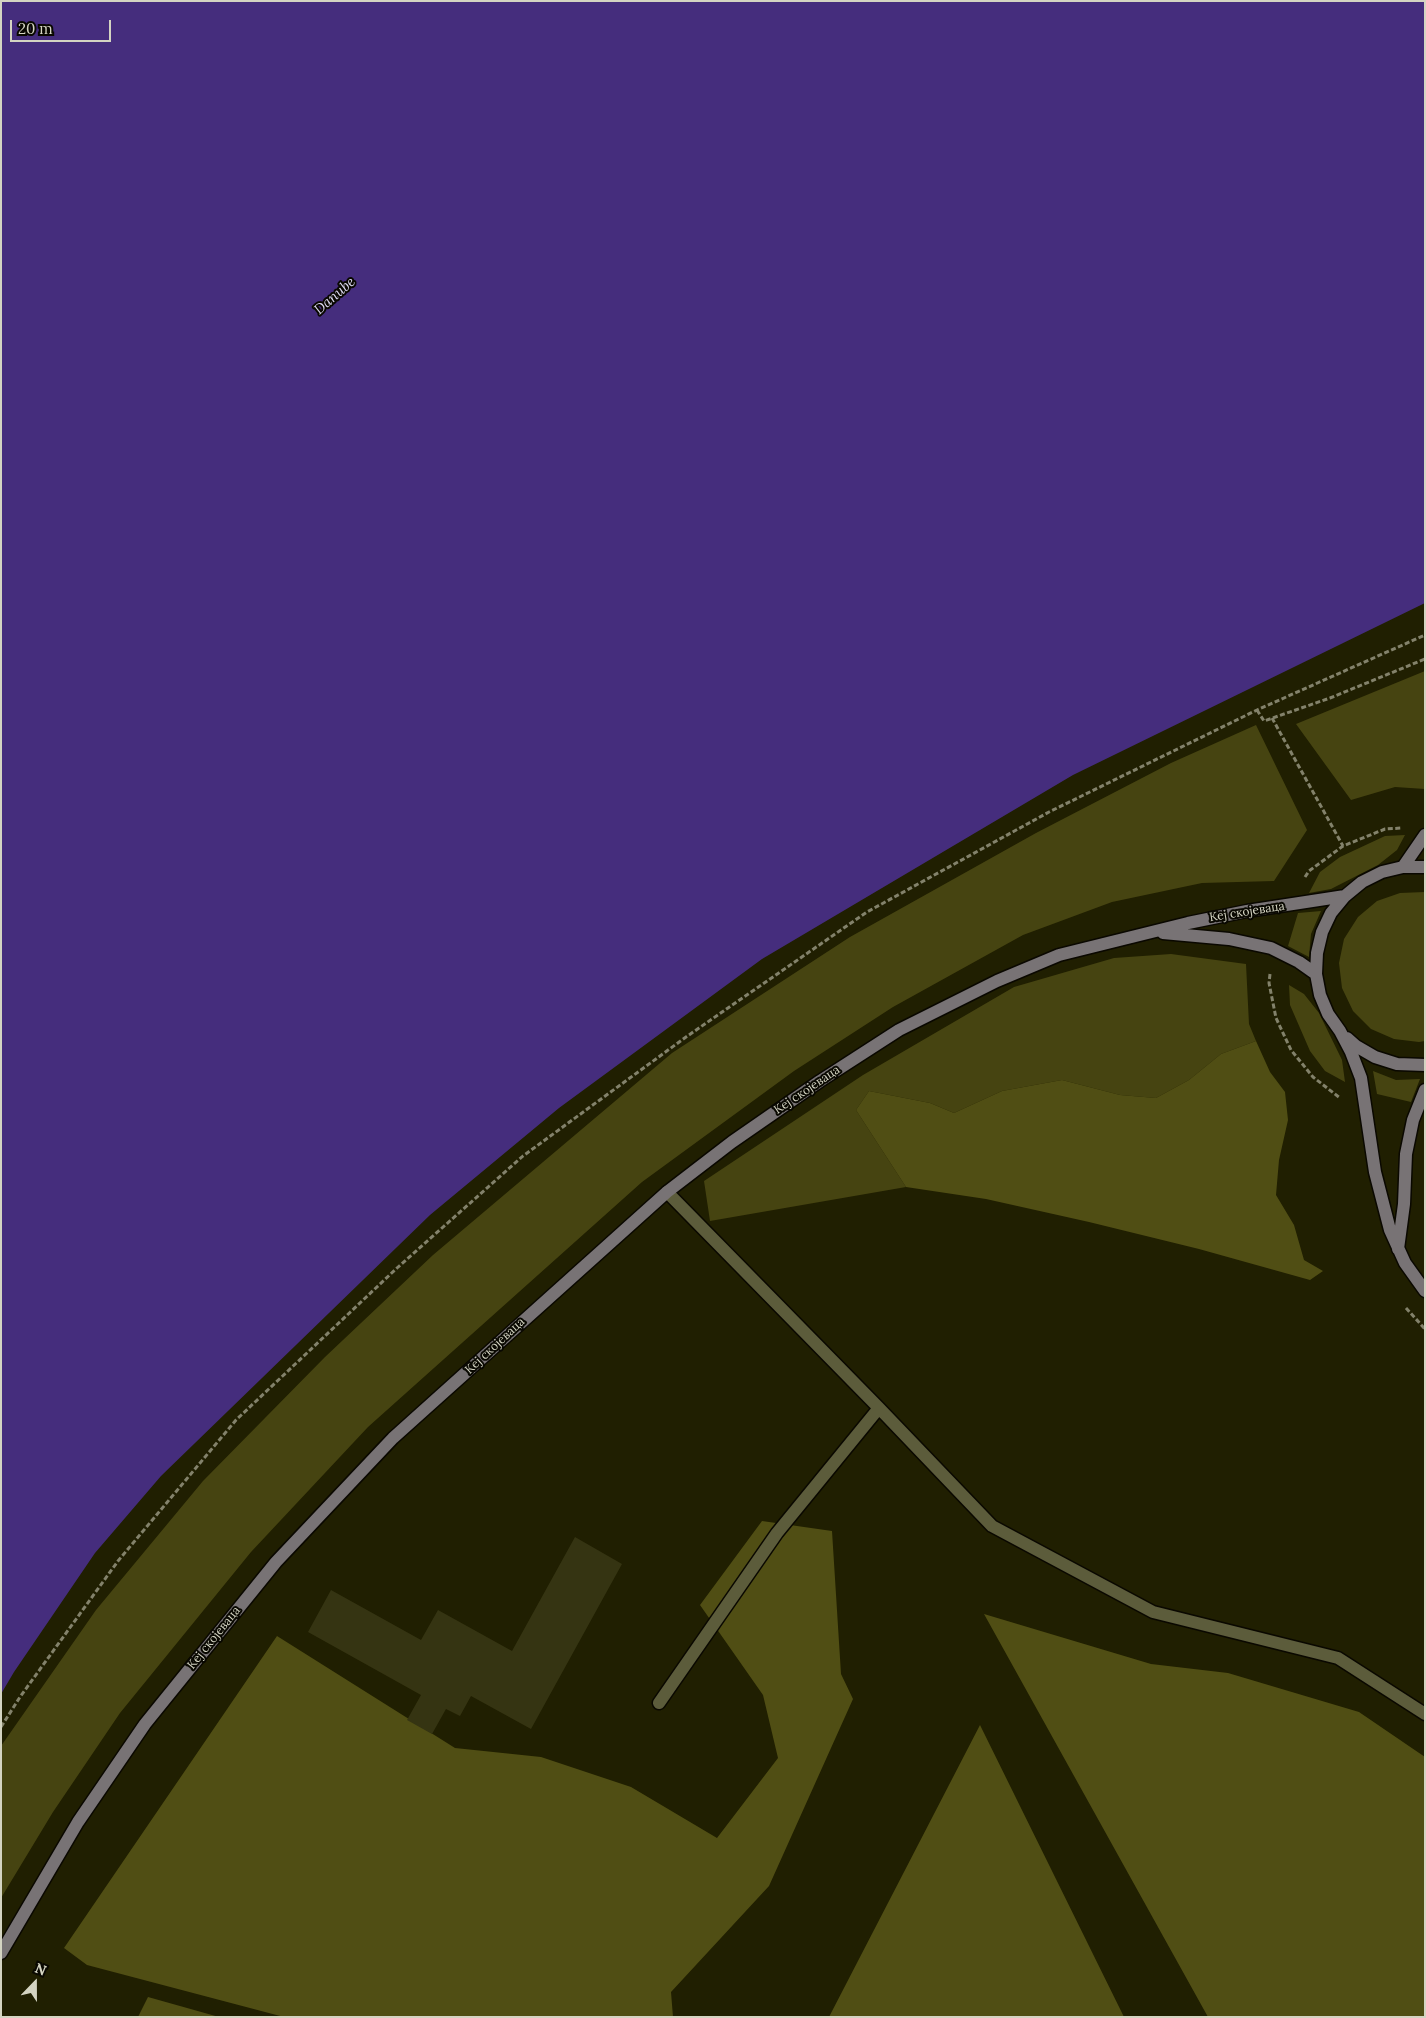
<!DOCTYPE html>
<meta charset="utf-8">
<style>
body{margin:0}
#map{position:relative;width:1426px;height:2018px;overflow:hidden;background:#201f01;font-family:Lora,serif}
canvas{display:block}
.frame{position:absolute;inset:0;border:2px solid #d4d4c2;pointer-events:none}
.north{position:absolute;left:10px;top:1958px;width:50px;height:50px;-webkit-text-stroke:4px #090801;paint-order:stroke;rotate:22deg;font-size:14px;font-weight:700;line-height:20px;text-align:center;color:#d4d4c2}
.north::after{content:'';display:block;margin:auto;width:18px;height:22px;background:#d4d4c2;clip-path:polygon(50% 0,100% 100%,50% 72%,0 100%)}
.scale{position:absolute;left:10px;top:20px;width:101px;height:22px;box-sizing:border-box;border:2px solid #d4d4c2;border-top:0;padding-left:6px;font-size:15px;line-height:18px;white-space:nowrap;color:#d4d4c2;-webkit-text-stroke:4px #090801;paint-order:stroke}
</style>
<div id="map">
<canvas width="1426" height="2018"></canvas>
<div class="frame"></div>
<div class="north">N</div>
<div class="scale">20 m</div>
</div>
<script>
const context = document.querySelector('canvas').getContext('2d');
context.lineJoin = 'round';
function fillPath(path, color) { context.fillStyle = color; context.fill(path, 'evenodd'); }
const poly = rows => new Path2D(rows.map(r => 'M' + r).join(''));
function stroke(path, color, width, dash) { context.strokeStyle = color; context.lineWidth = width; context.lineCap = dash ? 'butt' : 'round'; context.setLineDash(dash || []); context.stroke(path); }
function drawText(font, color, halo, rows, align = 'center') {
  context.font = font + ' Lora,serif'; context.lineWidth = 4; context.setLineDash([]); context.textBaseline = 'middle'; context.strokeStyle = halo; context.fillStyle = color; for (const [text, x, y, turn = 0] of rows) {
    context.save(); context.translate(x, y); context.rotate((+turn || 0) * Math.PI / 180); context.textAlign = isNaN(turn) ? turn : align; if (halo) context.strokeText(text, 0, 0); context.fillText(text, 0, 0); context.restore();
  }
}
const green = poly([
 [1425,671,1425,789,1395,787,1351,800,1296,724],
 [1256,725,1307,830,1274,881,1202,883,1112,902,1023,935,893,1007,794,1071,642,1182,368,1427,251,1552,120,1713,53,1812,1,1898,1,1746,96,1610,203,1481,325,1357,433,1255,672,1053,850,937,1036,833,1171,763],
 [1405,835,1397,850,1378,865,1331,889,1309,893,1320,872,1340,857,1385,836],
 [1425,892,1425,1041,1419,1042,1394,1039,1371,1029,1353,1011,1342,988,1339,963,1344,939,1358,917,1377,901,1400,893],
 [1321,911,1311,934,1309,957,1288,946,1298,913],
 [1171,954,1246,964,1249,1024,1256,1041,1221,1054,1189,1080,1156,1098,1120,1095,1062,1080,1002,1091,954,1113,930,1103,869,1091,856,1110,906,1187,710,1221,704,1181,863,1075,1014,987,1114,958],
 [1289,985,1304,994,1319,1013,1342,1060,1345,1082,1325,1071,1310,1051,1290,1005],
 [1373,1071,1396,1080,1420,1079,1411,1102,1377,1094]
]);
const forest = poly([
 [1256,1041,1270,1072,1285,1092,1288,1120,1279,1160,1276,1195,1294,1225,1304,1260,1323,1271,1310,1280,1199,1249,1089,1222,986,1199,906,1187,856,1110,869,1091,930,1103,954,1113,1002,1091,1062,1080,1120,1095,1156,1098,1189,1080,1221,1054],
 [762,1521,832,1531,841,1674,853,1699,769,1886,671,1992,673,2017,284,2017,87,1965,64,1948,277,1636,455,1748,541,1757,631,1787,717,1838,778,1758,763,1695,700,1605],
 [984,1614,1151,1664,1228,1673,1359,1712,1425,1757,1425,2017,1208,2017],
 [980,1725,1124,2017,829,2017],
 [148,1997,219,2017,138,2017]
]);
const water = poly([
 [1,1,1425,1,1425,603,1073,775,762,959,559,1108,430,1215,161,1476,95,1553,14,1672,1,1694]
]);
const building = poly([
 [575,1537,622,1564,531,1729,471,1696,460,1716,446,1709,432,1734,407,1720,421,1695,308,1632,331,1590,421,1640,438,1610,512,1651]
]);
const path = poly([
 [1257,710,1264,721,1330,698,1425,659],
 [1272,718,1343,846],
 [1305,877,1309,871,1343,846,1385,829,1402,828],
 [1270,974,1269,983,1276,1018,1291,1050,1313,1077,1340,1098],
 [1406,1308,1425,1329],
 [1,1727,20,1697,118,1561,236,1420,397,1268,523,1156,686,1037,867,912,1049,812,1257,710,1425,635]
]);
const lane = poly([
 [667,1192,879,1408,992,1526,1153,1612,1338,1658,1425,1714],
 [659,1703,777,1533,879,1408]
]);
const secondary = poly([
 [1403,867,1425,835],
 [1425,867,1403,867,1382,872,1362,882,1345,896,1331,913,1322,932,1317,953,1316,974,1320,995,1328,1014,1340,1031,1351,1052,1361,1078,1375,1172,1390,1230,1405,1263,1425,1291],
 [1163,933,1229,939,1271,948,1299,962,1316,974],
 [1347,1038,1356,1046,1375,1057,1397,1064,1425,1065],
 [1398,1249,1404,1204,1406,1154,1413,1120,1425,1090],
 [1,1953,78,1822,145,1724,276,1562,393,1438,667,1192,732,1142,820,1081,899,1030,997,981,1059,955,1188,923,1247,911,1345,896]
]);
const streetNames = [
 ["Кеј скојеваца",1247,912,-9],
 ["Кеј скојеваца",807,1090,-34],
 ["Кеј скојеваца",495,1346,-43],
 ["Кеј скојеваца",214,1638,-51]
];
const waterNames = [
 ["Danube",335,296,-41]
];
fillPath(green, '#464411');
fillPath(forest, '#504e14');
fillPath(water, '#452d7d');
fillPath(building, '#353412');
stroke(lane, '#0a0800', 15);
stroke(secondary, '#0a0800', 15);
stroke(path, '#83826b', 3, [5, 2.5]);
stroke(lane, '#5c5c3b', 12);
stroke(secondary, '#787375', 12);
drawText('12px', '#d4d4c2', '#090801', streetNames);
drawText('italic 14px', '#dddaf1', '#090801', waterNames);
</script>
